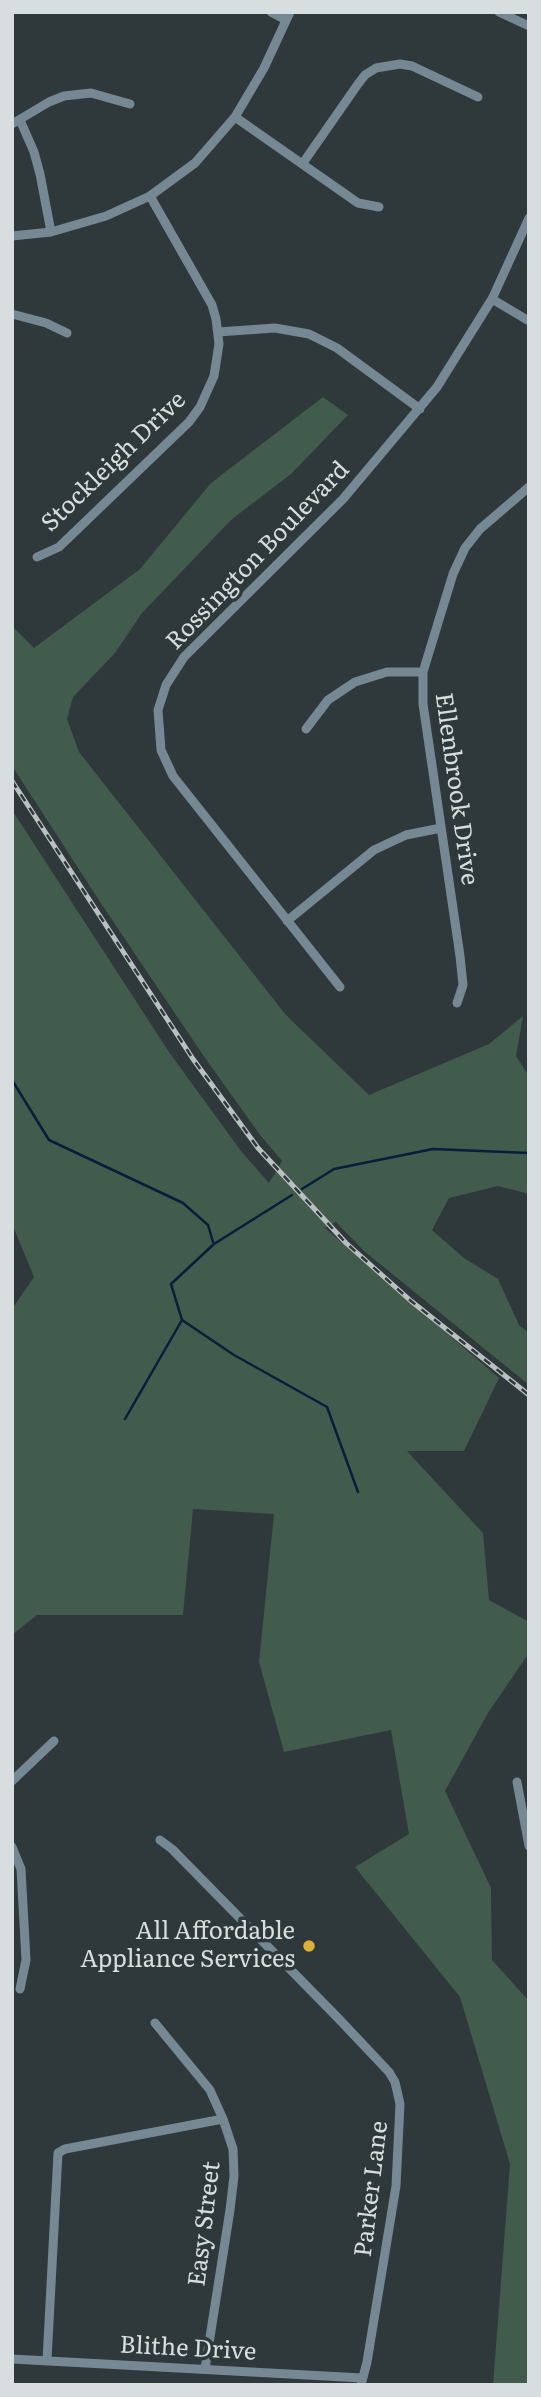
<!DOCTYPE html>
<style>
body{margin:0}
#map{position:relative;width:541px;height:2397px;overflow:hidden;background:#2f383a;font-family:Literata,serif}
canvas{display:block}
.frame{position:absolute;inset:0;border:14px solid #d8dedf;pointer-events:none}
</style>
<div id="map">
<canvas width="541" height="2397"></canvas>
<div class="frame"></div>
</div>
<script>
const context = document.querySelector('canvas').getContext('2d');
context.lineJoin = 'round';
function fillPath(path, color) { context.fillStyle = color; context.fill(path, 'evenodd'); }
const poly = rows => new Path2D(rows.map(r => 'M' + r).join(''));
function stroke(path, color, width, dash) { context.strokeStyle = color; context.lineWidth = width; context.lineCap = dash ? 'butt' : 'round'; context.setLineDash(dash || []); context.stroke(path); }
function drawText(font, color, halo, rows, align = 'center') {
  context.font = font + ' Literata,serif'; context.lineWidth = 7; context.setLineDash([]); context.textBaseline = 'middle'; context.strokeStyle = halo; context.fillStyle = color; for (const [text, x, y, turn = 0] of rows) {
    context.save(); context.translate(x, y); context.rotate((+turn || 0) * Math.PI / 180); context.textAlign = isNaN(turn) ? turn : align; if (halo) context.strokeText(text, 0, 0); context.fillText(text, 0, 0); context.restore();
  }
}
const green = poly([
 [323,397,348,415,291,474,231,520,142,613,115,653,73,697,67,719,79,752,286,1015,369,1095,489,1044,523,1016,516,1056,529,1076,529,1194,498,1186,449,1198,432,1230,464,1258,498,1279,519,1325,529,1333,529,1385,364,1251,336,1222,325,1228,499,1378,464,1451,407,1451,483,1533,489,1600,529,1622,529,1653,488,1713,445,1791,491,1888,492,1960,529,2001,529,2385,493,2385,510,2164,460,1997,355,1867,409,1834,391,1730,284,1752,259,1662,274,1514,193,1509,183,1615,37,1615,12,1635,12,1309,34,1277,12,1224,12,810,169,1052,241,1151,269,1183,282,1161,260,1135,203,1055,102,905,12,766,12,626,34,648,140,569,211,483]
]);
const stream = poly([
 [12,1080,49,1140,183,1203,208,1225,213,1242],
 [302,1189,334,1169,433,1149,529,1153],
 [182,1320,234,1355,327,1407,358,1492],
 [125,1419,182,1320,171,1284,214,1244,292,1195]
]);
const street = poly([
 [271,12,286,20],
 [499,12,529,26],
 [235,117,358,203,379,207],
 [20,120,34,152,40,174,51,232],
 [12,124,49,102,64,96,91,93,130,104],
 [303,163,358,84,365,75,376,68,400,64,412,66,478,97],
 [12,236,51,232,106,216,150,196,195,163,235,117,264,68,290,12],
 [492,299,529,321],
 [12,314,46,323,67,333],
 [218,332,275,328,309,334,337,348,420,409],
 [37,557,59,547,189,422,200,407,214,376,219,344,216,319,212,305,150,196],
 [306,729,328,700,355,682,387,672,423,672],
 [287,921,374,850,406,835,441,828],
 [340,987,173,776,161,750,158,710,166,685,184,657,343,499,437,387,492,299,529,218],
 [457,1003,463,985,460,956,423,704,423,672,453,574,465,548,480,529,529,487],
 [12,1781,54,1741],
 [517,1782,529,1846],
 [160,1840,172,1849,338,2018,389,2072,395,2082,400,2104,396,2186,367,2362,361,2385],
 [12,1847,21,1869,26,1960,20,1989],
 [155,2023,210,2090,223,2119,233,2149,234,2176,230,2210,205,2369],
 [12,2359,362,2378],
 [47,2360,58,2153,65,2149,223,2119]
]);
const rail = poly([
 [12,781,193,1059,258,1148,346,1243,411,1301,529,1395]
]);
const markers = [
 [309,1946,7,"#ddb133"]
];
const streetNames = [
 ["Stockleigh Drive",114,462,-44],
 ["Rossington Boulevard",258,556,-46],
 ["Ellenbrook Drive",456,789,82],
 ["Parker Lane",372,2189,-83],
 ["Easy Street",205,2224,-83],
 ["Blithe Drive",188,2349,3]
];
const poiNames = [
 ["All Affordable",295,1932],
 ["Appliance Services",295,1960]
];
fillPath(green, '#415b4d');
stroke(stream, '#081e3b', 2.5);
stroke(street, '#758893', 9);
stroke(rail, '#bac0c1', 5);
stroke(rail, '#2f383a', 2.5, [8]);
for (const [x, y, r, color] of markers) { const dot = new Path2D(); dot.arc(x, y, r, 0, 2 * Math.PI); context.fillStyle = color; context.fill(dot); stroke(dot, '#2f383a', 2.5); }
drawText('24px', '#d8dedf', '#2f383a', streetNames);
drawText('24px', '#d8dedf', '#2f383a', poiNames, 'right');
</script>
